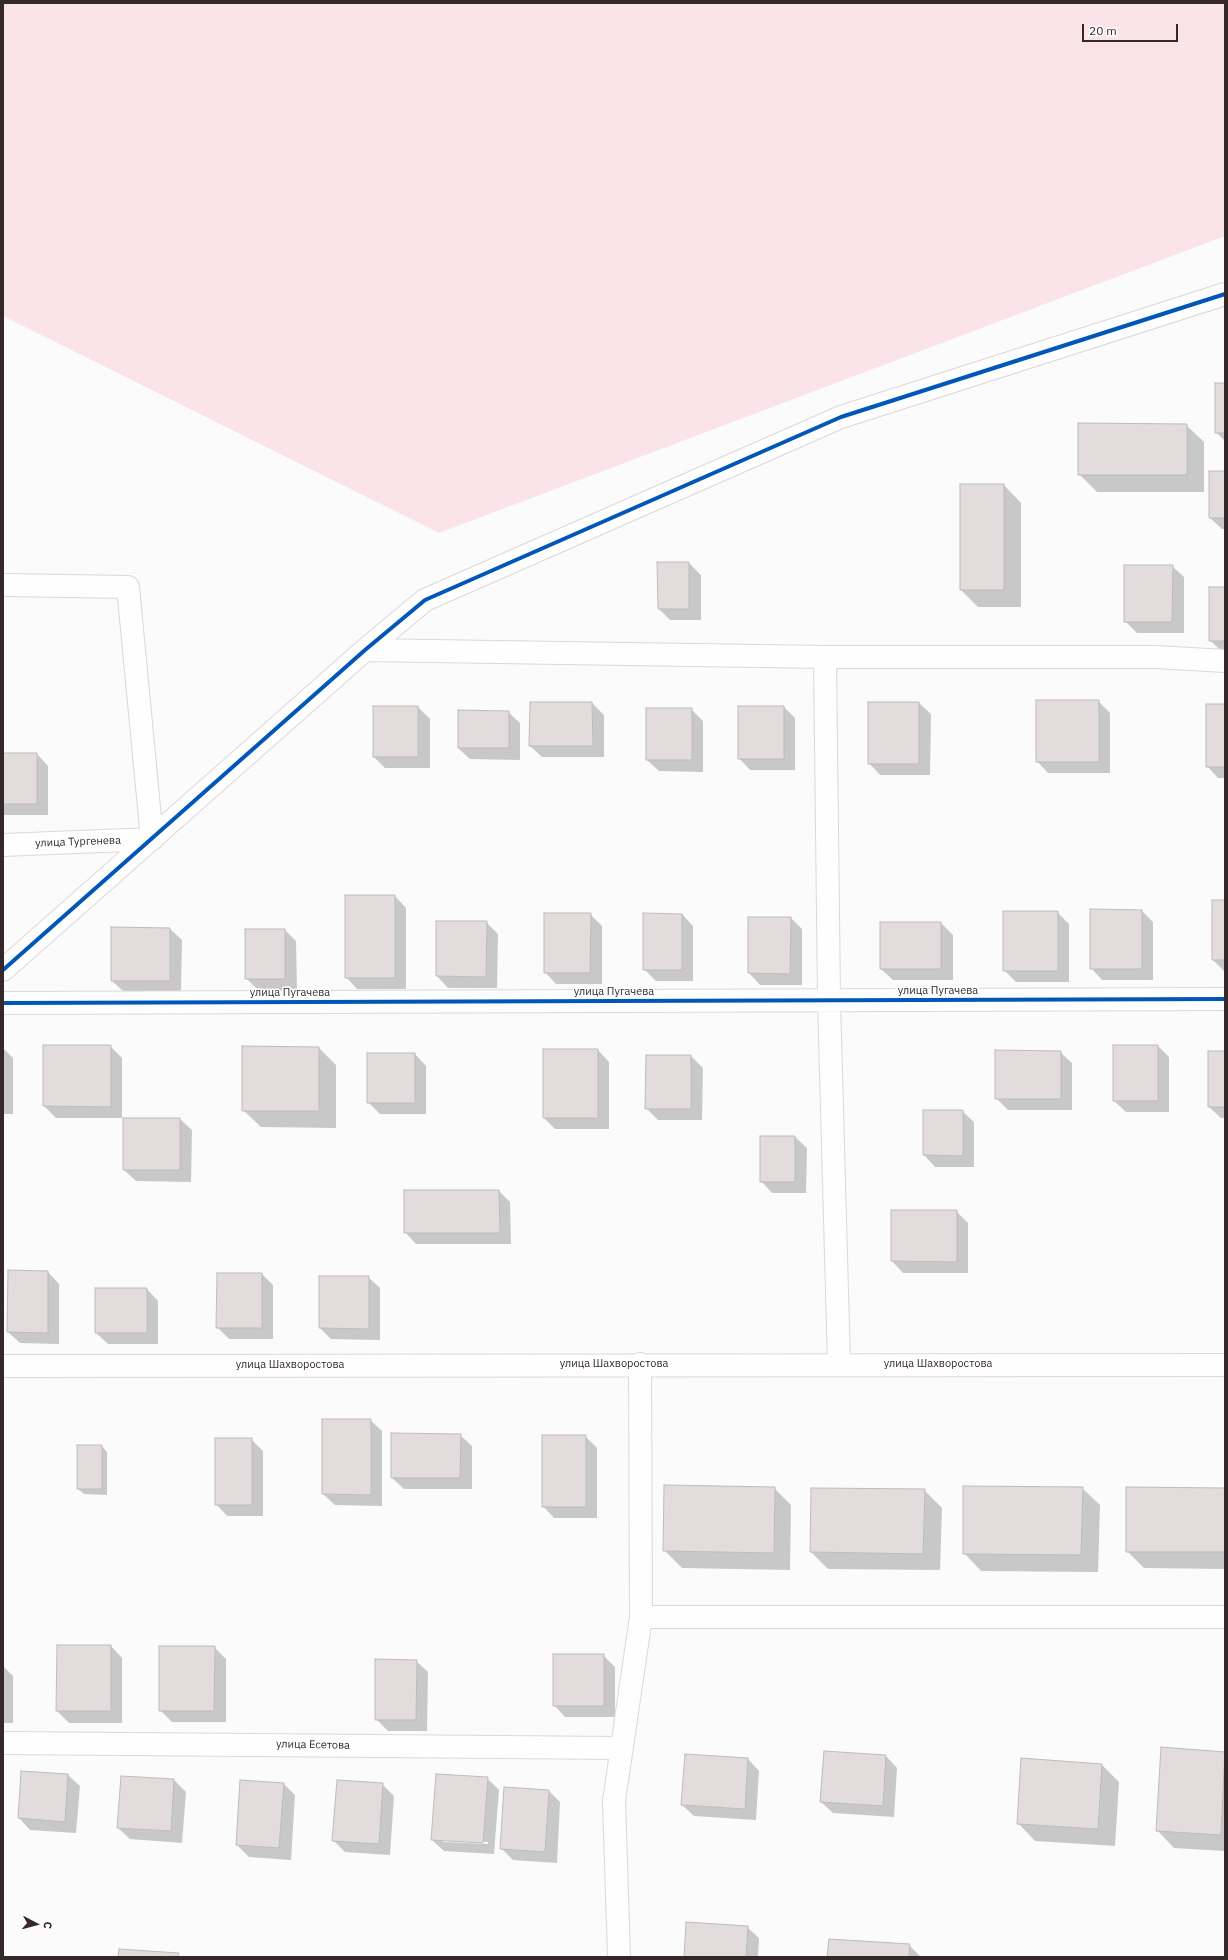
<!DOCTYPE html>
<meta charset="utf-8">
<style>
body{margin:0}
#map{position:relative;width:1228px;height:1960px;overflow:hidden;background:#fbfbfb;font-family:"IBM Plex Sans",sans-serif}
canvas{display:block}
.frame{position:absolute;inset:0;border:4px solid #35282a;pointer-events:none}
.north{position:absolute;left:16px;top:1904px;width:40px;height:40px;-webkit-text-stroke:3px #fff;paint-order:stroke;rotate:96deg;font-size:11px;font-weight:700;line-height:16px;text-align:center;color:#35282a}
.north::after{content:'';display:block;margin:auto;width:14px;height:18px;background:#35282a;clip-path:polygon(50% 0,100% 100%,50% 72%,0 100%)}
.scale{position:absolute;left:1082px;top:24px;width:96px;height:18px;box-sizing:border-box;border:2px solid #35282a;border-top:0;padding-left:5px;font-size:12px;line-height:14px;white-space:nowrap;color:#35282a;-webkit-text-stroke:3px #fff;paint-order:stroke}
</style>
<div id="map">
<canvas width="1228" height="1960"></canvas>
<div class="frame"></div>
<div class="north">С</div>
<div class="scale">20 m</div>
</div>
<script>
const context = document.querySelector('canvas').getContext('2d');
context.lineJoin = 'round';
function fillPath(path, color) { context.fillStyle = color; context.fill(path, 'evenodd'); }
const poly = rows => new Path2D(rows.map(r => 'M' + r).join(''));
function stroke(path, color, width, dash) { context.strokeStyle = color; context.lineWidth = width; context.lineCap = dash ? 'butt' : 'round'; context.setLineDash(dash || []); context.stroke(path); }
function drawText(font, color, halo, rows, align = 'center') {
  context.font = font + ' "IBM Plex Sans",sans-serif'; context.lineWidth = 3; context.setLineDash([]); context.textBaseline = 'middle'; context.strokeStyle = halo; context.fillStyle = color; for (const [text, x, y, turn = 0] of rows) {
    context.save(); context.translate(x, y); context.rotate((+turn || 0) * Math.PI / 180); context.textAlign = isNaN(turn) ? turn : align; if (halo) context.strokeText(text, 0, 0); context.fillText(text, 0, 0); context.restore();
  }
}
const green = poly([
 [3,3,1225,3,1225,236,439,533,3,316]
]);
const shadow = poly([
 [1225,384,1225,441,1216,432],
 [1186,425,1204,442,1204,492,1097,492,1079,474],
 [1225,472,1225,529,1222,529,1210,518],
 [1004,485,1021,503,1021,607,978,607,961,590],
 [658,563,689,563,701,575,701,620,670,620,659,609],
 [1172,566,1184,577,1184,633,1137,633,1125,621],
 [1225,588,1225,655,1210,640],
 [1098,701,1110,713,1110,773,1048,773,1037,761],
 [531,703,592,703,604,715,604,757,542,757,530,746],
 [869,703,919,703,931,714,930,775,880,775,869,763],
 [1225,705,1225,778,1218,778,1207,766],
 [418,707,430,719,430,768,385,768,374,757],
 [784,707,795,718,795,770,750,770,739,758],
 [691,709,703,721,703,772,659,771,647,760],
 [508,712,520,723,520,760,470,759,458,748],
 [3,754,37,754,48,766,48,815,3,815],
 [395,896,406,908,406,989,357,989,346,977],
 [1225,901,1225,971,1224,971,1213,960],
 [1142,911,1153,922,1153,980,1102,980,1091,968],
 [1057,912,1069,924,1069,982,1016,982,1004,970],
 [590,914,602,926,602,984,556,984,545,972],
 [682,914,693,926,693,981,656,981,644,969],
 [791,918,802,929,802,985,760,985,749,973],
 [437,922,486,922,498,934,497,988,448,988,437,976],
 [941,923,953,935,953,980,893,980,881,969],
 [170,929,182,940,181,993,124,992,112,981],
 [285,930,296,941,297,990,258,990,246,978],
 [110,1046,122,1058,122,1118,56,1118,44,1106],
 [1158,1046,1169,1057,1169,1112,1126,1112,1114,1101],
 [3,1048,13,1058,13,1114,3,1114],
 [319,1048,336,1065,336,1128,261,1127,243,1110],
 [598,1050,609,1062,609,1129,555,1129,544,1118],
 [1060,1052,1072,1063,1072,1110,1008,1110,996,1098],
 [1225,1052,1225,1118,1221,1118,1209,1107],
 [415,1054,426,1066,426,1114,380,1114,368,1102],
 [691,1056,703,1068,702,1120,658,1120,646,1108],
 [962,1111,974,1122,974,1167,935,1167,924,1155],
 [124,1119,180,1119,192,1130,191,1182,136,1181,124,1170],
 [795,1137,807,1148,806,1193,772,1193,761,1181],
 [499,1191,510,1202,511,1244,416,1244,405,1232],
 [892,1211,956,1211,968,1223,968,1273,903,1273,892,1261],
 [48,1272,59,1284,59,1344,20,1343,8,1332],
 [262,1274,273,1285,273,1339,229,1339,217,1327],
 [368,1277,380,1288,380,1340,331,1339,320,1328],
 [147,1289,158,1301,158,1344,108,1344,96,1333],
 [370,1420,382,1431,382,1506,335,1505,323,1494],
 [460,1435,472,1446,472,1489,404,1489,392,1478],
 [585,1436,597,1448,597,1518,554,1518,543,1506],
 [251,1439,263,1451,263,1516,227,1516,216,1504],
 [102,1446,107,1452,107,1495,84,1494,78,1489],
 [774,1488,791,1505,790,1570,682,1568,665,1551],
 [1082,1488,1100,1505,1098,1572,981,1571,964,1553],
 [1225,1489,1225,1569,1144,1568,1127,1551],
 [924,1490,942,1508,940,1570,828,1569,811,1552],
 [111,1646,122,1658,122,1723,69,1723,57,1711],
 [214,1647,226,1659,226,1722,172,1722,160,1710],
 [603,1655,615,1667,615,1717,565,1717,554,1705],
 [416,1661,428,1672,427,1731,388,1731,376,1719],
 [3,1666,13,1676,13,1723,3,1723],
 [1162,1748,1225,1753,1225,1851,1174,1848,1157,1830],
 [886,1756,897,1768,894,1817,833,1813,821,1802],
 [748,1759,759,1771,756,1820,694,1816,682,1805],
 [1102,1765,1119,1782,1115,1846,1035,1841,1018,1823],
 [22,1772,68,1775,80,1786,76,1833,30,1830,19,1818],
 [487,1778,499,1790,494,1854,444,1851,432,1840],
 [443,1840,488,1842,488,1844,443,1842],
 [174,1780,186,1792,182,1843,130,1839,118,1828],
 [284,1784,295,1795,291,1860,249,1857,237,1845],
 [382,1784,394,1796,390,1855,345,1852,333,1840],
 [549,1791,560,1802,557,1863,513,1860,501,1848],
 [747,1927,759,1938,758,1957,685,1957],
 [909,1945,921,1957,828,1957]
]);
const building = poly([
 [1215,383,1225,383,1225,433,1215,433,1215,383],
 [1078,423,1187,424,1187,475,1078,475,1078,423],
 [1209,471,1225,471,1225,518,1209,518,1209,471],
 [960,484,1004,484,1004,590,960,590,960,484],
 [657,562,689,562,689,609,658,609,657,562],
 [1124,565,1173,565,1172,622,1124,622,1124,565],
 [1209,587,1225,587,1225,641,1209,641,1209,587],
 [1036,700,1099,700,1099,762,1036,762,1036,700],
 [530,702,592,702,593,746,529,746,530,702],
 [868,702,919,702,919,764,868,764,868,702],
 [1206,704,1225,704,1225,767,1206,767,1206,704],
 [373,706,418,706,418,757,373,757,373,706],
 [738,706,784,706,784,759,738,759,738,706],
 [646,708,692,708,692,760,646,760,646,708],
 [458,710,509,711,509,748,458,748,458,710],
 [3,753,37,753,37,804,3,804,3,753],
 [345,895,395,895,395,978,345,978,345,895],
 [1212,900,1225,900,1225,960,1212,960,1212,900],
 [1090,909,1142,910,1142,969,1090,969,1090,909],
 [1003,911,1058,911,1058,971,1003,971,1003,911],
 [544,913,591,913,590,973,544,973,544,913],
 [643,913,682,914,682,970,643,970,643,913],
 [748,917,791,917,790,974,748,973,748,917],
 [436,921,487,921,486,977,436,976,436,921],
 [880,922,941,922,941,969,880,969,880,922],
 [111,927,170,928,170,981,111,981,111,927],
 [245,929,285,929,285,979,245,979,245,929],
 [43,1045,111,1045,111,1107,43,1106,43,1045],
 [1113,1045,1158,1045,1158,1101,1113,1101,1113,1045],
 [242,1046,319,1047,319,1111,242,1111,242,1046],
 [543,1049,598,1049,598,1118,543,1118,543,1049],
 [995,1050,1061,1051,1061,1099,995,1099,995,1050],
 [1208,1051,1225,1051,1225,1107,1208,1107,1208,1051],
 [367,1053,415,1053,415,1103,367,1103,367,1053],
 [646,1055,691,1055,691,1109,645,1109,646,1055],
 [923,1110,963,1110,963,1156,923,1155,923,1110],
 [123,1118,180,1118,180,1170,123,1170,123,1118],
 [760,1136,795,1136,795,1182,760,1182,760,1136],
 [404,1190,499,1190,500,1233,404,1233,404,1190],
 [891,1210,957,1210,957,1262,891,1261,891,1210],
 [8,1270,48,1271,48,1333,7,1332,8,1270],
 [217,1273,262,1273,262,1328,216,1328,217,1273],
 [319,1276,369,1276,369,1329,319,1328,319,1276],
 [95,1288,147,1288,147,1333,95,1333,95,1288],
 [322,1419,371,1419,371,1495,322,1494,322,1419],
 [391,1433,461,1434,460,1478,391,1478,391,1433],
 [542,1435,586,1435,586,1507,542,1507,542,1435],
 [215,1438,252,1438,252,1505,215,1505,215,1438],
 [77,1445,102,1445,102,1489,77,1489,77,1445],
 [664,1485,775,1487,774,1553,663,1551,664,1485],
 [963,1486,1083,1487,1081,1555,963,1554,963,1486],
 [1126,1487,1225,1488,1225,1552,1126,1552,1126,1487],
 [811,1488,925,1489,923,1554,810,1552,811,1488],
 [57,1645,111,1645,111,1711,56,1711,57,1645],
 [159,1646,215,1646,214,1711,159,1711,159,1646],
 [553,1654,604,1654,604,1706,553,1706,553,1654],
 [375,1659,417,1660,416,1720,375,1720,375,1659],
 [1161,1747,1225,1752,1221,1835,1156,1831,1161,1747],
 [824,1751,886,1755,883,1806,820,1802,824,1751],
 [685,1754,748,1758,745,1809,681,1805,685,1754],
 [1021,1758,1102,1764,1098,1829,1017,1824,1021,1758],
 [21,1771,68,1774,65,1822,18,1818,21,1771],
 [436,1774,488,1777,483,1843,431,1840,436,1774],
 [121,1776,174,1779,171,1831,117,1828,121,1776],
 [240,1780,284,1783,279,1848,236,1845,240,1780],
 [337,1780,383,1783,379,1844,332,1841,337,1780],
 [504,1787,549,1790,545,1852,500,1849,504,1787],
 [686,1922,748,1926,746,1957,684,1957,686,1922],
 [829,1939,910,1944,909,1957,827,1957,829,1939],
 [119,1949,179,1953,178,1957,118,1957,119,1949]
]);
const minor = poly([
 [3,585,128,587,152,839,3,845],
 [365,650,825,657,1156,657,1225,661],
 [825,657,829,1000,839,1364],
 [3,970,365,650,425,600,841,417,1225,294],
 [3,1003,1225,999],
 [3,1366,1225,1365],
 [641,1617,1225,1617],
 [3,1743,622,1748],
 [619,1957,614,1801,641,1617,640,1364]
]);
const cycleway = poly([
 [3,970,365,650,425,600,841,417,1225,294],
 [3,1003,1225,999]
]);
const streetNames = [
 ["улица Тургенева",78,842,-2],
 ["улица Пугачева",938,991],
 ["улица Пугачева",614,992],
 ["улица Пугачева",290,993],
 ["улица Шахворостова",614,1364],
 ["улица Шахворостова",938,1364],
 ["улица Шахворостова",290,1365],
 ["улица Есетова",313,1745,1]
];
fillPath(green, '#fbe4e9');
fillPath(shadow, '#0003');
fillPath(building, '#e2dcdd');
stroke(building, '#c1babc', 1);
stroke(minor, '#ded7d8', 24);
stroke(minor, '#fefefe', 22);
stroke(cycleway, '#0057b8', 4);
drawText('11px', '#35282a', '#fff', streetNames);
</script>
